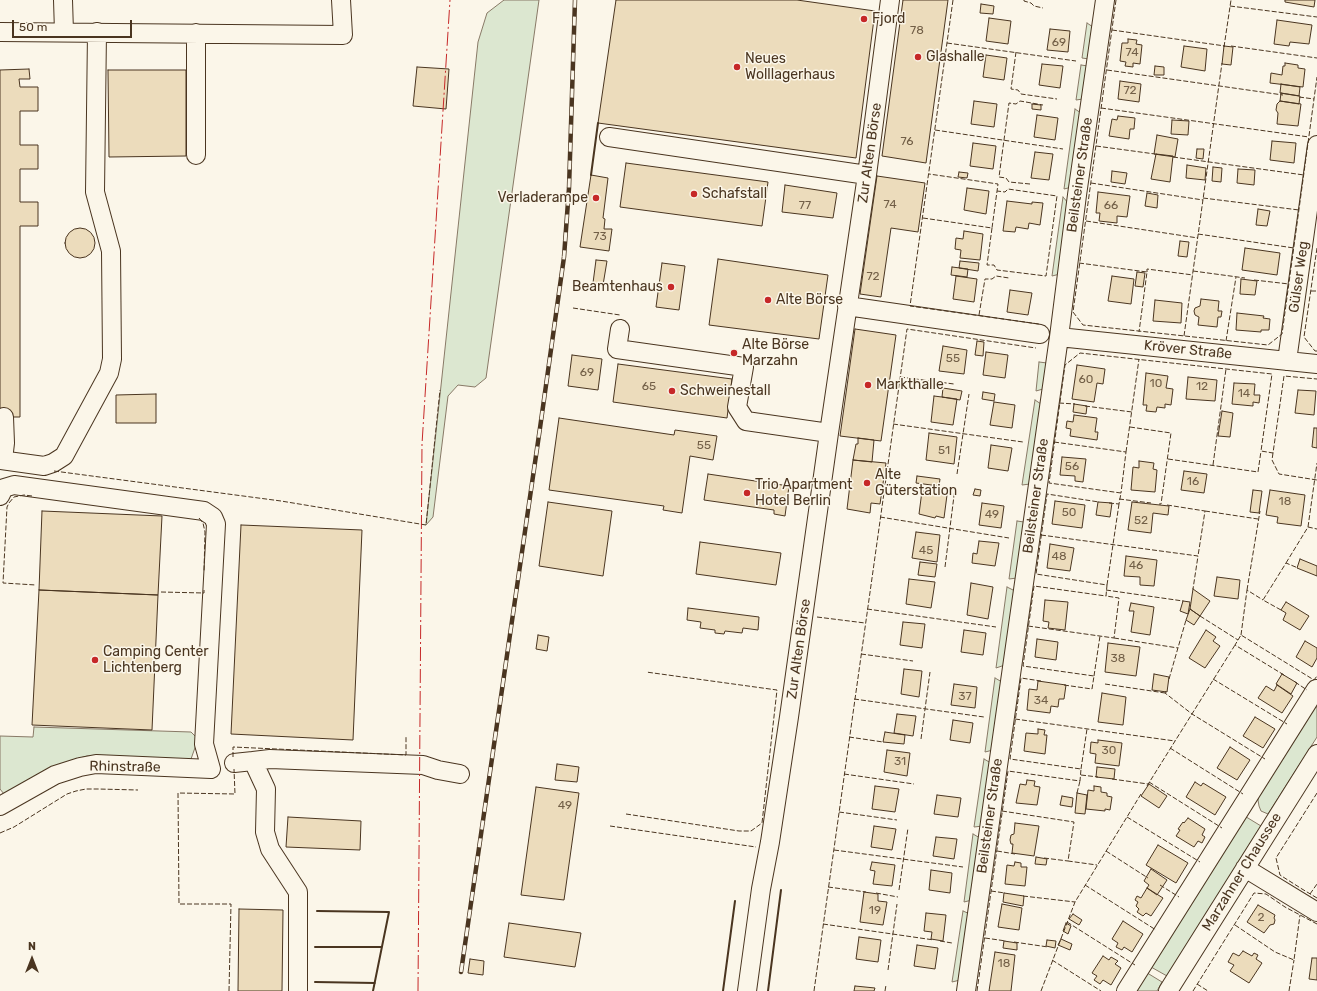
<!DOCTYPE html>
<meta charset="utf-8">
<style>
body{margin:0}
#map{position:relative;width:1317px;height:991px;overflow:hidden;background:#fbf6e9;font-family:Rubik,sans-serif}
canvas{display:block}
.north{position:absolute;left:12px;top:939px;width:40px;height:40px;-webkit-text-stroke:3px #fbf6e9;paint-order:stroke;rotate:0deg;font-size:11px;font-weight:700;line-height:16px;text-align:center;color:#4a3520}
.north::after{content:'';display:block;margin:auto;width:14px;height:18px;background:#4a3520;clip-path:polygon(50% 0,100% 100%,50% 72%,0 100%)}
.scale{position:absolute;left:12px;top:20px;width:120px;height:18px;box-sizing:border-box;border:2px solid #4a3520;border-top:0;padding-left:5px;font-size:12px;line-height:14px;white-space:nowrap;color:#4a3520;-webkit-text-stroke:3px #fbf6e9;paint-order:stroke}
</style>
<div id="map">
<canvas width="1317" height="991"></canvas>
<div class="north">N</div>
<div class="scale">50 m</div>
</div>
<script>
const context = document.querySelector('canvas').getContext('2d');
context.lineJoin = 'round';
function fillPath(path, color) { context.fillStyle = color; context.fill(path, 'evenodd'); }
const poly = rows => new Path2D(rows.map(r => 'M' + r).join(''));
function stroke(path, color, width, dash) { context.strokeStyle = color; context.lineWidth = width; context.lineCap = dash ? 'butt' : 'round'; context.setLineDash(dash || []); context.stroke(path); }
function drawText(font, color, halo, rows, align = 'center') {
  context.font = font + ' Rubik,sans-serif'; context.lineWidth = 3; context.setLineDash([]); context.textBaseline = 'middle'; context.strokeStyle = halo; context.fillStyle = color; for (const [text, x, y, turn = 0] of rows) {
    context.save(); context.translate(x, y); context.rotate((+turn || 0) * Math.PI / 180); context.textAlign = isNaN(turn) ? turn : align; if (halo) context.strokeText(text, 0, 0); context.fillText(text, 0, 0); context.restore();
  }
}
const green = poly([
 [504,0,539,0,486,378,475,387,458,385,448,396,433,517,426,525,478,42,487,13,504,0],
 [1087,23,1093,27,1089,59,1082,58,1087,23],
 [1081,65,1088,66,1083,99,1076,100,1081,65],
 [1075,109,1081,113,1072,187,1064,189,1075,109],
 [1063,197,1069,204,1060,274,1052,276,1063,197],
 [1039,362,1047,363,1043,389,1036,391,1039,362],
 [1035,400,1041,404,1030,484,1022,485,1035,400],
 [1017,521,1024,522,1017,578,1009,579,1017,521],
 [1007,587,1015,591,1005,665,996,668,1007,587],
 [995,678,1002,682,993,750,985,752,995,678],
 [1314,707,1317,707,1317,737,1268,814,1261,811,1259,806,1258,800,1260,786,1314,707],
 [34,727,191,732,196,737,197,742,191,759,87,756,73,760,4,794,0,789,0,736,33,737,34,727],
 [984,759,991,763,983,826,974,827,984,759],
 [1243,815,1261,826,1167,976,1151,967,1243,815],
 [973,834,980,838,972,900,964,902,973,834],
 [963,911,970,914,960,980,952,982,963,911],
 [1144,971,1162,982,1157,991,1131,991,1144,971]
]);
const building = poly([
 [616,0,797,0,875,11,856,158,598,123,616,0],
 [903,0,948,0,926,163,882,156,903,0],
 [1285,0,1315,0,1314,7,1285,2,1285,0],
 [981,4,994,6,993,14,980,13,981,4],
 [989,18,1011,21,1008,44,986,41,989,18],
 [1277,20,1312,25,1309,44,1290,42,1289,46,1274,44,1277,20],
 [1050,29,1070,31,1068,52,1047,50,1050,29],
 [1128,39,1137,40,1136,44,1142,45,1140,64,1133,63,1133,67,1125,66,1126,62,1120,61,1122,43,1128,43,1128,39],
 [1184,46,1207,49,1205,71,1181,67,1184,46],
 [1224,46,1233,47,1231,65,1222,64,1224,46],
 [986,55,1007,58,1004,80,983,77,986,55],
 [1285,63,1298,65,1298,68,1305,69,1303,87,1270,83,1271,73,1282,75,1283,66,1285,66,1285,63],
 [1042,64,1063,66,1060,88,1039,85,1042,64],
 [1155,66,1164,67,1164,75,1154,75,1155,66],
 [417,67,449,69,446,109,413,106,417,67],
 [29,69,30,79,19,79,20,87,38,87,38,111,20,111,20,145,38,145,38,169,20,169,20,202,38,202,38,226,20,226,20,417,0,417,0,70,29,69],
 [108,70,186,70,186,156,109,157,108,70],
 [1120,81,1141,84,1139,102,1118,99,1120,81],
 [1281,84,1300,87,1299,96,1280,93,1281,84],
 [1281,93,1300,96,1299,104,1280,101,1281,93],
 [974,101,997,104,994,127,971,124,974,101],
 [1280,101,1301,104,1298,126,1277,124,1278,113,1276,110,1277,104,1280,101],
 [1032,104,1041,105,1041,110,1032,109,1032,104],
 [1037,115,1058,118,1055,140,1034,137,1037,115],
 [1118,116,1135,118,1134,129,1130,129,1129,139,1109,136,1112,119,1117,120,1118,116],
 [1172,120,1189,121,1188,135,1171,134,1172,120],
 [1157,135,1178,139,1175,157,1154,154,1157,135],
 [1272,141,1296,143,1294,163,1270,160,1272,141],
 [973,143,996,146,993,169,970,166,973,143],
 [1197,149,1204,149,1203,159,1196,158,1197,149],
 [1035,152,1053,154,1049,180,1031,178,1035,152],
 [1156,154,1173,156,1170,182,1151,179,1156,154],
 [626,163,768,182,762,226,620,207,626,163],
 [1187,165,1206,168,1205,180,1186,178,1187,165],
 [1213,167,1222,168,1221,182,1212,181,1213,167],
 [1238,169,1255,170,1254,185,1237,183,1238,169],
 [1112,171,1127,173,1125,184,1111,182,1112,171],
 [959,172,968,173,967,178,958,177,959,172],
 [591,175,608,178,603,218,605,219,604,229,612,229,609,251,580,247,591,175],
 [877,176,925,183,918,232,891,228,881,297,860,294,877,176],
 [785,185,837,193,833,218,782,212,785,185],
 [967,188,989,191,986,214,964,210,967,188],
 [1098,192,1130,196,1127,217,1117,216,1117,223,1099,221,1100,213,1096,213,1098,192],
 [1147,193,1158,195,1157,208,1145,206,1147,193],
 [1007,201,1032,204,1032,202,1043,203,1040,225,1029,223,1028,229,1016,227,1015,232,1003,231,1007,201],
 [1258,209,1270,211,1267,226,1256,225,1258,209],
 '65 243a15 15 0 1 1 30 0a15 15 0 1 1-30 0Z',
 [964,231,983,234,980,260,960,258,961,250,955,249,956,238,963,239,964,231],
 [1180,241,1189,242,1187,257,1178,256,1180,241],
 [1245,248,1280,253,1277,275,1242,270,1245,248],
 [718,259,828,275,819,339,709,325,718,259],
 [596,260,607,261,603,285,593,283,596,260],
 [960,261,979,263,978,271,959,268,960,261],
 [662,263,685,266,679,310,656,307,662,263],
 [952,267,968,269,967,277,951,275,952,267],
 [1137,272,1145,273,1143,287,1135,286,1137,272],
 [956,276,977,279,974,302,953,299,956,276],
 [1112,276,1134,279,1131,304,1108,301,1112,276],
 [1241,279,1257,281,1255,295,1240,294,1241,279],
 [1010,290,1032,293,1028,315,1007,312,1010,290],
 [1201,299,1219,301,1218,311,1222,311,1221,317,1218,317,1217,327,1198,325,1199,317,1195,315,1194,311,1195,308,1200,306,1201,299],
 [1155,300,1182,303,1181,323,1153,321,1155,300],
 [1237,313,1264,316,1263,318,1270,319,1269,330,1261,330,1261,332,1236,330,1237,313],
 [855,329,896,335,881,441,840,436,855,329],
 [977,341,984,342,983,356,975,355,977,341],
 [943,346,967,350,964,374,939,371,943,346],
 [986,352,1008,355,1005,378,983,375,986,352],
 [572,355,602,359,598,390,568,386,572,355],
 [618,364,732,379,727,418,613,402,618,364],
 [1077,365,1105,369,1103,384,1097,383,1094,402,1072,399,1077,365],
 [1146,373,1168,376,1166,388,1173,389,1171,405,1165,404,1165,408,1157,407,1156,412,1146,411,1147,405,1143,405,1146,373],
 [1188,377,1217,380,1215,401,1186,399,1188,377],
 [1234,383,1255,384,1254,395,1260,395,1259,403,1253,402,1253,406,1232,404,1234,383],
 [943,388,962,391,960,400,942,397,943,388],
 [1298,390,1316,391,1314,415,1295,413,1298,390],
 [983,392,995,394,994,401,982,399,983,392],
 [156,394,156,423,116,423,116,395,156,394],
 [934,396,957,399,953,425,931,422,934,396],
 [994,402,1015,405,1012,428,990,425,994,402],
 [1074,404,1087,406,1086,414,1073,412,1074,404],
 [1222,411,1233,413,1230,437,1218,436,1222,411],
 [1074,415,1097,418,1095,432,1098,432,1097,440,1070,436,1071,429,1066,428,1067,421,1073,422,1074,415],
 [559,418,674,435,675,430,717,436,713,460,690,456,682,513,663,510,664,506,549,490,559,418],
 [1314,428,1317,428,1317,448,1312,447,1314,428],
 [929,433,957,437,954,464,926,460,929,433],
 [858,438,874,440,872,462,853,460,856,444,858,444,858,438],
 [991,445,1012,448,1008,471,988,468,991,445],
 [1062,457,1086,459,1083,482,1075,481,1075,476,1060,475,1062,457],
 [853,460,886,463,880,504,871,503,870,513,847,509,853,460],
 [1139,461,1154,463,1153,469,1157,470,1155,492,1131,490,1133,467,1139,468,1139,461],
 [1184,471,1207,474,1204,493,1181,490,1184,471],
 [708,474,789,486,785,516,774,514,774,510,704,500,708,474],
 [917,476,940,479,939,486,916,483,917,476],
 [975,489,981,490,980,496,973,495,975,489],
 [1253,490,1262,491,1259,513,1250,512,1253,490],
 [1270,490,1305,495,1301,526,1277,523,1278,517,1266,515,1270,490],
 [922,491,947,495,944,518,936,516,935,518,919,514,922,491],
 [1055,501,1085,505,1082,528,1052,524,1055,501],
 [548,502,612,511,603,576,539,566,548,502],
 [1098,502,1112,503,1110,517,1096,515,1098,502],
 [1132,502,1169,506,1168,515,1153,513,1151,533,1128,530,1132,502],
 [982,503,1004,506,1001,528,979,525,982,503],
 [42,511,162,516,158,595,39,590,42,511],
 [241,525,362,530,353,740,231,734,241,525],
 [916,532,940,535,937,562,912,558,916,532],
 [979,541,999,543,995,566,972,563,973,553,977,554,979,541],
 [700,542,781,553,776,585,696,574,700,542],
 [1050,544,1074,548,1070,571,1047,568,1050,544],
 [1126,556,1157,560,1154,586,1140,585,1140,577,1124,576,1126,556],
 [1300,559,1317,566,1317,576,1297,568,1300,559],
 [920,562,937,564,935,577,918,575,920,562],
 [1217,577,1240,580,1238,599,1214,596,1217,577],
 [909,579,935,582,931,608,906,604,909,579],
 [971,583,993,587,988,619,967,615,971,583],
 [1193,589,1210,601,1200,616,1190,609,1193,589],
 [39,590,158,595,152,730,32,725,39,590],
 [1045,600,1068,602,1065,630,1048,628,1049,622,1043,621,1045,600],
 [1183,601,1190,602,1188,614,1180,611,1183,601],
 [1286,602,1309,616,1300,630,1283,620,1286,613,1281,610,1286,602],
 [1131,603,1154,607,1150,635,1131,632,1134,611,1129,611,1131,603],
 [688,608,759,617,758,630,743,628,742,633,725,631,724,634,715,633,715,630,700,628,701,622,687,620,688,608],
 [1190,609,1200,616,1194,625,1186,620,1190,609],
 [903,622,925,624,922,648,900,645,903,622],
 [964,630,986,633,983,655,961,652,964,630],
 [1206,630,1216,637,1213,641,1220,646,1205,668,1189,658,1206,630],
 [538,635,549,637,547,651,536,649,538,635],
 [1037,639,1058,642,1056,660,1035,657,1037,639],
 [1305,641,1317,648,1317,658,1312,667,1296,657,1305,641],
 [1108,643,1140,647,1136,676,1105,672,1108,643],
 [904,669,922,671,919,697,901,694,904,669],
 [1154,674,1169,677,1167,692,1152,690,1154,674],
 [1282,674,1297,683,1291,694,1276,684,1282,674],
 [1038,681,1066,685,1064,699,1059,699,1058,707,1051,706,1050,713,1027,710,1029,689,1037,690,1038,681],
 [954,684,977,687,975,708,951,705,954,684],
 [1277,685,1293,696,1282,713,1258,698,1266,686,1274,691,1277,685],
 [1102,693,1126,697,1123,725,1098,722,1102,693],
 [897,714,916,716,913,736,894,733,897,714],
 [1255,717,1275,729,1263,748,1243,736,1255,717],
 [953,720,973,723,970,743,950,740,953,720],
 [1038,729,1045,730,1044,735,1047,735,1045,754,1024,751,1026,733,1038,734,1038,729],
 [885,732,905,735,904,744,883,742,885,732],
 [1098,740,1122,743,1119,766,1095,763,1096,754,1090,753,1091,742,1098,743,1098,740],
 [1230,747,1250,760,1237,780,1217,768,1230,747],
 [887,750,910,753,907,776,884,772,887,750],
 [557,764,579,767,577,782,555,780,557,764],
 [1097,767,1115,769,1114,779,1096,777,1097,767],
 [1027,780,1035,781,1034,786,1040,787,1037,805,1016,803,1020,784,1026,785,1027,780],
 [1195,782,1201,786,1203,783,1226,797,1215,815,1186,797,1195,782],
 [1149,784,1167,796,1159,808,1141,796,1149,784],
 [875,786,899,789,895,812,872,809,875,786],
 [1094,786,1101,787,1101,792,1107,793,1107,796,1112,797,1110,810,1105,809,1105,811,1086,809,1088,790,1094,791,1094,786],
 [536,787,579,793,564,900,521,895,536,787],
 [1077,793,1087,795,1085,814,1075,813,1077,793],
 [937,795,961,798,958,817,934,814,937,795],
 [1062,796,1073,798,1072,807,1060,805,1062,796],
 [288,817,361,821,360,850,286,847,288,817],
 [1188,818,1205,829,1202,835,1205,837,1202,843,1198,841,1194,847,1176,836,1180,830,1178,829,1183,822,1184,823,1188,818],
 [1015,823,1039,826,1034,856,1012,853,1013,844,1011,844,1010,840,1011,835,1014,834,1015,823],
 [874,826,896,829,892,850,871,847,874,826],
 [936,837,957,839,954,859,933,856,936,837],
 [1158,845,1188,863,1176,883,1146,865,1158,845],
 [1036,857,1047,859,1046,865,1035,864,1036,857],
 [872,862,895,865,892,886,873,884,875,871,870,870,872,862],
 [1015,862,1021,863,1021,867,1027,867,1025,886,1005,884,1007,865,1014,866,1015,862],
 [1151,869,1167,880,1157,895,1147,888,1149,885,1144,881,1151,869],
 [931,870,952,873,950,893,929,890,931,870],
 [1147,888,1163,898,1151,916,1146,913,1143,916,1137,912,1139,909,1136,906,1138,902,1135,900,1137,896,1141,898,1147,888],
 [864,892,878,894,878,901,887,902,883,925,860,922,864,892],
 [1004,893,1024,896,1023,906,1003,902,1004,893],
 [1002,904,1022,908,1019,930,998,927,1002,904],
 [1258,905,1275,915,1274,918,1275,920,1274,924,1270,925,1264,933,1247,922,1258,905],
 [239,909,283,910,282,991,238,991,239,909],
 [926,913,946,915,943,941,931,939,932,932,924,931,926,913],
 [1073,914,1082,920,1079,925,1069,919,1073,914],
 [1123,921,1143,934,1132,952,1124,947,1122,950,1116,947,1118,943,1112,939,1123,921],
 [509,923,581,933,575,967,504,957,509,923],
 [1066,923,1071,926,1068,934,1063,931,1066,923],
 [859,937,881,940,878,962,856,959,859,937],
 [1061,939,1072,944,1070,950,1058,945,1061,939],
 [1047,940,1056,941,1055,948,1046,946,1047,940],
 [1004,941,1017,943,1017,950,1003,948,1004,941],
 [917,945,938,948,935,969,914,966,917,945],
 [1243,951,1252,956,1254,953,1258,955,1256,959,1262,963,1249,983,1230,971,1234,965,1228,962,1233,953,1239,956,1243,951],
 [995,952,1015,955,1011,991,989,991,995,952],
 [1103,956,1109,960,1111,957,1118,961,1115,964,1121,968,1111,985,1103,980,1100,984,1094,980,1097,976,1092,973,1103,956],
 [1312,958,1317,958,1317,980,1309,979,1312,958],
 [470,959,484,961,483,975,468,973,470,959],
 [855,986,875,988,874,991,854,991,855,986]
]);
const minor = poly([
 [63,0,64,32],
 [0,32,343,35,341,0],
 [196,33,196,155],
 [609,137,867,175],
 [847,306,1040,334],
 [620,329,617,349,744,367,737,407,746,421,829,433],
 [1059,337,1317,364],
 [1287,361,1317,145],
 [0,458,3,460,5,443,4,417],
 [0,460,44,466,53,463,64,456,109,373,112,359,111,251,95,192,97,32],
 [0,496,4,488,14,485,204,511,213,517,216,524,204,744,211,769,96,764,80,767,55,775,0,806],
 [253,761,270,759,423,765,438,770,460,774],
 [234,763,253,761,266,789,265,832,270,849,298,892,298,991],
 [1245,868,1317,912],
 [747,991,761,889,770,842,789,717,829,433,867,175,890,0],
 [966,991,1059,337,1077,195,1105,0],
 [1126,991,1316,689],
 [1168,991,1317,754]
]);
const rail = poly([
 [461,972,540,428,564,257,569,188,575,0]
]);
const fence = poly([
 [953,0,910,306,1039,324],
 [1024,0,1024,1,1031,3,1034,6,1043,8],
 [1116,0,1073,312,1083,325,1268,345,1282,334,1317,77],
 [1230,6,1317,17],
 [1112,30,1225,46],
 [947,43,1076,61],
 [1231,46,1317,58],
 [1224,47,1231,0],
 [1016,52,1011,89,1018,90,1021,94,1057,99],
 [1107,70,1283,95],
 [1299,97,1314,99],
 [1101,108,1309,137],
 [935,130,1063,149],
 [1096,146,1155,154],
 [1173,157,1304,175],
 [1091,183,1203,200],
 [1030,184,1009,182,1006,178,999,177,1009,103,1016,104,1020,101,1043,105],
 [1203,198,1299,210],
 [923,218,992,228,998,184,929,174],
 [1086,221,1198,238],
 [992,228,987,265,994,265,997,270,1046,276,1057,196,1008,189,1005,192,997,191],
 [1198,234,1294,248],
 [1317,248,1304,337,1315,351,1317,351],
 [1079,263,1147,272,1139,332],
 [1193,271,1245,278],
 [1147,272,1147,269,1193,275],
 [1254,280,1289,284],
 [1311,291,1317,291],
 [573,308,620,315],
 [979,315,985,279,992,279,996,276,1009,278],
 [1184,336,1222,63],
 [1226,341,1236,277],
 [900,377,954,384],
 [1059,403,1075,404],
 [1085,406,1132,412],
 [893,424,1023,442],
 [1130,427,1171,433,1161,504,1159,504],
 [1054,442,1126,452,1121,493],
 [1126,452,1139,359],
 [1273,453,1272,460,1279,474,1317,480],
 [1168,459,1258,472,1261,451],
 [1213,465,1226,369],
 [54,471,281,501,426,525,440,390],
 [957,474,969,394],
 [32,496,24,495,14,497,9,503,7,507,3,583,36,585],
 [1119,499,1151,503],
 [1109,503,1119,504,1121,493,1049,483,1065,365,1080,353,1272,374,1261,451,1273,453,1284,376,1317,379],
 [1167,505,1205,511,1198,556],
 [1205,511,1258,519],
 [880,517,1009,538],
 [199,518,203,523,205,532,204,572],
 [1308,527,1317,463],
 [1041,535,1198,556,1193,589],
 [1286,563,1308,527,1317,529],
 [945,567,955,488],
 [1107,585,1119,504],
 [1106,590,1183,601],
 [1247,590,1260,511],
 [161,592,204,593,204,590],
 [867,609,996,627],
 [1281,610,1263,600,1286,563,1298,568],
 [1200,616,1238,640],
 [817,617,865,623],
 [1028,626,1114,638,1119,598,1106,596],
 [1241,635,1247,590,1263,600],
 [1114,638,1178,648],
 [861,654,913,661],
 [1284,675,1235,645,1241,635,1314,680,1317,676],
 [1094,676,1100,636],
 [1169,679,1186,620],
 [1213,679,1287,724],
 [1295,682,1307,690],
 [1105,684,1165,693],
 [1064,685,1092,689,1094,676,1023,666,1034,586,1106,596,1107,585,1036,574,1047,494,1099,502],
 [1166,691,1165,693,1192,714,1265,759],
 [854,699,984,717],
 [1015,719,1175,741],
 [849,737,883,742],
 [921,739,930,672],
 [1170,748,1243,794],
 [233,757,233,747,406,755,406,737],
 [1081,769,1087,729],
 [844,774,914,784],
 [1081,775,1098,777],
 [1112,779,1148,784],
 [1149,782,1222,828],
 [1147,786,1235,645],
 [1077,793,1080,781],
 [1317,793,1276,858,1280,875,1302,889,1317,898],
 [1002,811,1074,822,1068,861,1097,865],
 [839,812,897,820],
 [626,814,739,831,751,831,762,823,777,690,646,672],
 [1127,817,1200,862],
 [610,826,756,847],
 [0,833,14,827,67,794,76,791,86,789,98,789,138,790],
 [834,850,963,867],
 [997,851,1015,854],
 [1106,851,1148,878],
 [1044,858,1068,861],
 [1085,885,1156,930],
 [1160,885,1179,897],
 [828,887,866,892],
 [899,890,908,828],
 [991,891,1005,893],
 [876,893,898,897],
 [1310,894,1317,884],
 [1023,896,1075,902],
 [1067,922,1135,965],
 [823,924,934,940],
 [1235,925,1275,952,1294,960,1300,915],
 [985,938,1006,941],
 [940,941,952,943],
 [1014,942,1048,947],
 [1052,960,1101,991],
 [888,970,897,904],
 [1197,984,1208,991],
 [229,991,231,904,179,904,178,793,235,794,234,769],
 [814,991,907,329,1036,348],
 [885,991,886,985],
 [977,991,1008,771,1080,781,1081,769,1010,759,1021,678,1041,681],
 [1041,991,1075,902,1141,794],
 [1193,991,1254,893,1266,894,1285,907,1317,924],
 [1289,991,1294,960]
]);
const wall = poly([
 [591,175,598,123],
 [317,911,389,912,373,991],
 [315,947,382,947],
 [315,982,375,983],
 [723,991,735,901],
 [768,991,781,890]
]);
const power = poly([
 [418,991,422,444,450,0]
]);
const markers = [
 [864,19,4,"#c62828"],
 [918,57,4,"#c62828"],
 [737,67,4,"#c62828"],
 [694,194,4,"#c62828"],
 [596,198,4,"#c62828"],
 [671,287,4,"#c62828"],
 [768,300,4,"#c62828"],
 [734,353,4,"#c62828"],
 [868,385,4,"#c62828"],
 [672,391,4,"#c62828"],
 [867,483,4,"#c62828"],
 [747,493,4,"#c62828"],
 [95,660,4,"#c62828"]
];
const numberNames = [
 ["78",917,31],
 ["69",1059,43],
 ["74",1132,53],
 ["72",1130,91],
 ["76",907,142],
 ["74",890,205],
 ["77",805,206],
 ["66",1111,206],
 ["73",600,237],
 ["72",873,277],
 ["55",953,359],
 ["69",587,373],
 ["60",1086,380],
 ["10",1156,384],
 ["65",649,387],
 ["12",1202,387],
 ["14",1244,394],
 ["55",704,446],
 ["51",944,451],
 ["56",1072,467],
 ["16",1193,482],
 ["18",1285,502],
 ["50",1069,513],
 ["49",992,515],
 ["52",1141,521],
 ["45",926,551],
 ["48",1059,557],
 ["46",1136,566],
 ["38",1118,659],
 ["37",965,697],
 ["34",1041,701],
 ["30",1109,751],
 ["31",900,762],
 ["49",565,806],
 ["19",875,911],
 ["2",1261,918],
 ["18",1004,964]
];
const poiNames = [
 ["Fjord",872,19],
 ["Glashalle",926,57],
 ["Neues",745,59],
 ["Wolllagerhaus",745,75],
 ["Schafstall",702,194],
 ["Verladerampe",588,198,"right"],
 ["Beamtenhaus",663,287,"right"],
 ["Alte Börse",776,300],
 ["Alte Börse",742,345],
 ["Marzahn",742,361],
 ["Markthalle",876,385],
 ["Schweinestall",680,391],
 ["Alte",875,475],
 ["Güterstation",875,491],
 ["Trio Apartment",755,485],
 ["Hotel Berlin",755,501],
 ["Camping Center",103,652],
 ["Lichtenberg",103,668]
];
const streetNames = [
 ["Zur Alten Börse",870,153,-82],
 ["Beilsteiner Straße",1080,175,-82],
 ["Gülser Weg",1299,277,-82],
 ["Kröver Straße",1188,350,6],
 ["Beilsteiner Straße",1036,496,-82],
 ["Zur Alten Börse",799,649,-82],
 ["Rhinstraße",125,767,1],
 ["Beilsteiner Straße",990,816,-82],
 ["Marzahner Chaussee",1242,872,-58]
];
fillPath(green, '#dce7d0');
stroke(green, '#887966', 1);
fillPath(building, '#ecdcbc');
stroke(building, '#4a3520', 1);
stroke(minor, '#4a3520', 20);
stroke(minor, '#fbf6e9', 18);
stroke(rail, '#4a3520', 4.5);
stroke(rail, '#fbf6e9', 3, [9]);
stroke(fence, '#4a3520', 1, [5, 2]);
stroke(wall, '#4a3520', 2);
stroke(power, '#c62828', 1, [14, 3, 2, 3]);
for (const [x, y, r, color] of markers) { const dot = new Path2D(); dot.arc(x, y, r, 0, 2 * Math.PI); context.fillStyle = color; context.fill(dot); stroke(dot, '#fbf6e9', 1.5); }
drawText('12px', '#725f47', null, numberNames);
drawText('14px', '#4a3520', '#fbf6e9', poiNames, 'left');
drawText('14px', '#4a3520', '#fbf6e9', streetNames);
</script>
